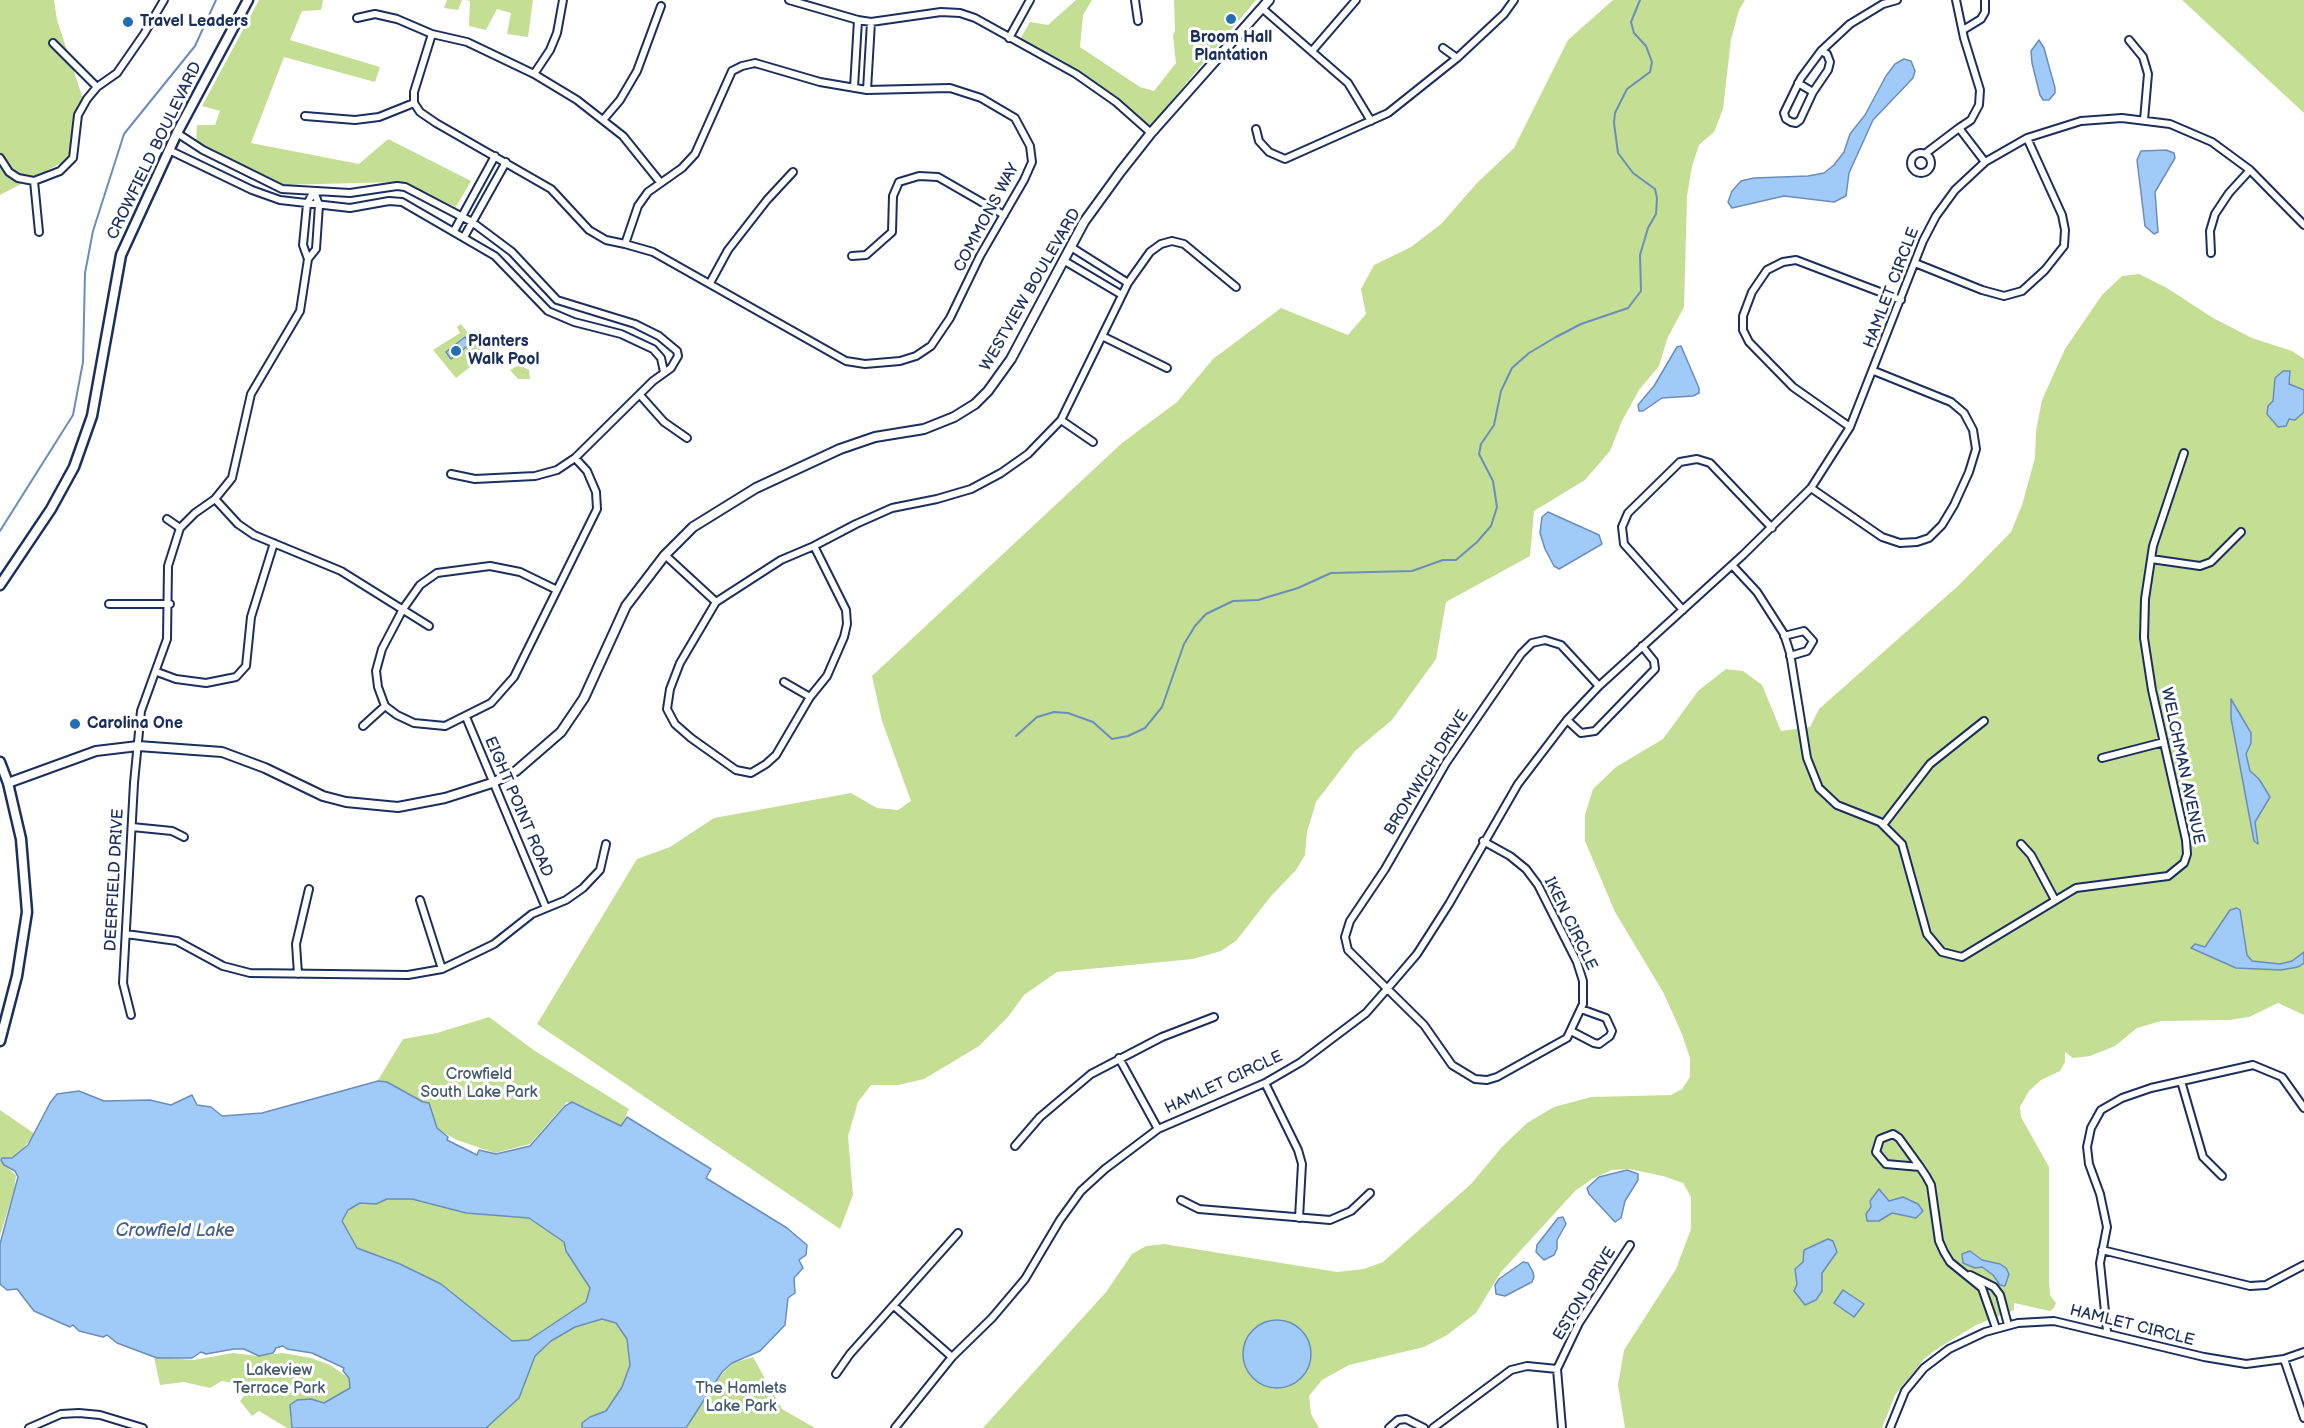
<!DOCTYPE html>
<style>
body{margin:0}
canvas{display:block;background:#fff}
</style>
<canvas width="2304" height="1428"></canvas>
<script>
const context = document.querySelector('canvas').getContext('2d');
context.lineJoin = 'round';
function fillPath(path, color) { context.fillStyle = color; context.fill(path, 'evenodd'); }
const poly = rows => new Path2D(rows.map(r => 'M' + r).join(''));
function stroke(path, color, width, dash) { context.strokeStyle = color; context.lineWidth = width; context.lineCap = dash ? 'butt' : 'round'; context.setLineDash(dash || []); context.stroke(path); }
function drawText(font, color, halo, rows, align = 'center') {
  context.font = font + ' "Balsamiq Sans",sans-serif'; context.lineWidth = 6; context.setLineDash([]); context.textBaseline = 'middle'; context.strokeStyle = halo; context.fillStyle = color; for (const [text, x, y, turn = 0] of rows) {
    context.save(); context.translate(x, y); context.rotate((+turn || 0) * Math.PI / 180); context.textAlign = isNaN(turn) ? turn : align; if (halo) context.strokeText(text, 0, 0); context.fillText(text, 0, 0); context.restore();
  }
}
const green = poly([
 [0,0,54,0,57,20,83,99,80,131,71,158,0,195],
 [259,0,323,0,321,10,302,11,290,40,380,67,375,82,284,57,251,143,359,164,388,139,471,181,456,207,401,182,278,185,196,143,197,125,215,125,220,111,202,106],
 [447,0,462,0,458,10,444,8],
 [466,0,533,0,528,37,507,34,511,13,497,9,486,30,469,26,470,1],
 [1076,0,1092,0,1083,15,1080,47,1140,87,1154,91,1176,63,1173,36,1175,30,1174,0,1256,0,1147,130,1126,106,1063,61,1020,39,1030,22,1048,25],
 [1613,0,1745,0,1739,10,1731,39,1723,109,1714,132,1699,145,1692,166,1687,196,1684,307,1667,339,1659,366,1639,390,1622,421,1610,451,1585,480,1534,511,1530,556,1446,602,1436,659,1392,720,1355,751,1316,802,1307,832,1305,855,1296,870,1271,896,1236,941,1221,951,1193,959,1057,972,1024,995,1008,1017,979,1046,924,1079,898,1085,871,1085,858,1102,848,1136,853,1195,840,1229,537,1024,637,859,670,847,714,818,851,793,877,808,898,810,911,801,882,721,872,676,1122,443,1177,402,1213,359,1281,308,1348,335,1366,314,1361,289,1374,265,1411,247,1441,224,1477,183,1514,148,1568,40],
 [2182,0,2304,0,2304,113],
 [2139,274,2167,288,2213,318,2252,338,2292,351,2304,359,2304,1015,2278,1003,2249,1017,2229,1020,2161,1021,2137,1028,2115,1046,2090,1056,2073,1058,2065,1052,2065,1062,2060,1071,2041,1080,2029,1091,2020,1107,2021,1117,2049,1167,2049,1281,2050,1295,2056,1303,2054,1308,2050,1311,2014,1303,2014,1310,1976,1325,1937,1349,1925,1358,1895,1395,1882,1428,1625,1428,1618,1385,1624,1350,1676,1269,1691,1229,1691,1197,1683,1183,1663,1176,1629,1169,1612,1170,1592,1179,1575,1191,1501,1272,1476,1313,1447,1335,1424,1347,1349,1365,1322,1380,1309,1396,1311,1414,1319,1428,983,1428,1106,1292,1132,1254,1146,1246,1164,1244,1337,1272,1364,1269,1383,1262,1471,1184,1501,1148,1527,1123,1554,1107,1591,1097,1671,1095,1682,1089,1690,1077,1690,1058,1682,1034,1663,992,1615,912,1585,841,1585,815,1593,789,1616,767,1663,739,1698,691,1726,669,1743,671,1762,685,1781,731,1810,727,1819,709,1959,585,2011,532,2022,505,2035,458,2036,431,2042,400,2065,349,2102,295,2122,276],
 [461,324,481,350,478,352,485,361,474,364,456,378,433,350,460,333,457,327],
 [519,365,529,370,530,379,518,379,510,370],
 [489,1017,535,1051,629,1109,621,1126,586,1108,567,1102,530,1144,495,1153,457,1140,430,1125,375,1085,403,1039,437,1033],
 [0,1110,35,1134,16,1157,2,1158,4,1165,16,1175,14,1190,0,1236],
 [387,1199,412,1199,466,1213,529,1218,564,1242,566,1251,590,1288,586,1302,529,1340,512,1341,441,1284,357,1248,342,1221,348,1210,360,1203,376,1204],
 [602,1319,616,1323,627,1339,630,1365,622,1387,606,1411,590,1417,582,1423,582,1428,486,1428,519,1398,535,1356,551,1341,575,1327],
 [233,1353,258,1356,283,1353,311,1358,330,1365,349,1378,350,1388,324,1403,311,1399,290,1417,292,1428,287,1428,259,1411,252,1416,240,1401,251,1387,222,1381,210,1388,184,1382,160,1385,154,1357,194,1360],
 [753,1357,782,1409,815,1428,687,1428,708,1392,724,1372,733,1363]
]);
const water = poly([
 [2039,40,2044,48,2055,88,2055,93,2049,100,2043,100,2040,95,2032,63,2031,51,2039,40],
 [1904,59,1911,61,1915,71,1913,78,1873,120,1849,173,1846,196,1834,202,1784,196,1732,208,1728,202,1732,191,1741,181,1754,178,1808,176,1824,173,1834,165,1844,152,1850,134,1865,115,1886,76,1895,64,1904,59],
 [2166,150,2174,153,2175,158,2155,192,2158,232,2154,234,2145,226,2137,160,2141,151,2166,150],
 [465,337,470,344,451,359,446,352,465,337],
 [1681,346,1699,388,1699,393,1693,396,1662,398,1643,411,1639,411,1638,405,1654,386,1677,347,1681,346],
 [2283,371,2290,371,2289,384,2304,390,2304,412,2295,420,2289,419,2286,426,2278,427,2267,414,2268,406,2273,401,2275,378,2283,371],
 [1548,512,1599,535,1602,544,1559,569,1554,566,1545,549,1540,533,1542,517,1548,512],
 [2231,699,2251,733,2251,743,2246,754,2250,771,2259,779,2270,797,2255,822,2258,844,2254,841,2231,718,2231,699],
 [2237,908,2240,910,2247,955,2252,961,2280,964,2292,961,2304,952,2304,963,2298,967,2281,970,2236,968,2191,948,2195,944,2205,947,2230,910,2237,908],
 [378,1081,387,1082,423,1102,429,1103,437,1128,448,1137,447,1140,477,1155,479,1150,496,1154,530,1146,565,1106,572,1102,621,1126,627,1117,711,1169,706,1178,787,1228,807,1245,806,1255,799,1260,803,1268,794,1278,795,1293,788,1298,785,1325,760,1351,732,1363,722,1372,686,1428,582,1428,582,1423,590,1417,606,1411,622,1387,630,1365,627,1339,616,1323,602,1319,575,1327,551,1341,535,1356,519,1398,486,1428,292,1428,290,1405,297,1400,311,1399,324,1403,350,1388,349,1378,343,1371,344,1368,312,1353,287,1349,283,1346,276,1348,273,1353,259,1356,244,1349,234,1349,206,1354,201,1352,192,1358,157,1358,117,1343,107,1335,103,1337,79,1331,73,1325,70,1327,34,1311,17,1289,7,1290,0,1284,0,1244,18,1177,15,1171,4,1165,1,1160,2,1158,12,1158,28,1145,50,1103,57,1094,79,1091,104,1101,150,1100,171,1105,192,1095,197,1105,211,1107,222,1116,262,1113,378,1081],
 [387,1199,412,1199,466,1213,529,1218,564,1242,566,1251,590,1288,586,1302,529,1340,512,1341,441,1284,400,1264,357,1248,342,1221,348,1210,360,1203,376,1204,387,1199],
 [1627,1170,1638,1174,1638,1180,1625,1201,1621,1218,1615,1222,1589,1194,1587,1188,1599,1177,1627,1170],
 [1879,1189,1889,1201,1903,1197,1918,1204,1923,1211,1916,1218,1892,1213,1879,1221,1867,1221,1866,1214,1871,1207,1870,1201,1879,1189],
 [1563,1217,1566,1224,1557,1240,1557,1249,1554,1255,1544,1260,1536,1252,1537,1245,1558,1218,1563,1217],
 [1828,1239,1833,1241,1837,1252,1822,1273,1822,1291,1816,1300,1805,1305,1794,1291,1797,1284,1795,1269,1803,1262,1804,1250,1828,1239],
 [1970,1251,1982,1260,2000,1264,2006,1268,2009,1274,2005,1286,2000,1285,1993,1275,1982,1267,1975,1268,1963,1263,1962,1254,1970,1251],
 [1523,1262,1528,1263,1533,1272,1534,1277,1532,1282,1505,1296,1496,1294,1495,1285,1499,1279,1523,1262],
 [1843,1290,1864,1304,1854,1317,1834,1303,1843,1290],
 '1243 1354a34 34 0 1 1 68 0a34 34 0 1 1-68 0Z'
]);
const stream = poly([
 [0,531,73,415,83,362,85,273,93,231,124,134,195,46,216,0],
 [1016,736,1037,717,1054,712,1068,713,1093,722,1112,739,1128,736,1145,728,1162,707,1184,644,1195,626,1206,614,1233,601,1258,600,1298,588,1331,573,1412,571,1443,560,1456,560,1477,542,1491,526,1497,507,1493,481,1479,454,1481,444,1494,425,1501,391,1512,368,1529,353,1556,337,1581,324,1628,308,1641,291,1640,255,1648,228,1656,214,1657,198,1655,189,1633,173,1618,153,1614,123,1615,113,1627,89,1650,72,1652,62,1646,46,1634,33,1631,22,1640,0]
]);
const minor = poly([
 [789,0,858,20,871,22,941,12,960,13,975,18,1076,74,1116,102,1151,133],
 [1135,0,1138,21],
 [1956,0,1964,38,1980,90,1979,105,1971,120,1959,128,1985,162],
 [1263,9,1348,83,1371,121],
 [357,18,375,14,397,19,432,34,467,42,534,74,577,100,623,136,660,182],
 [1963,30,1981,19,1985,12,1985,0],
 [432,34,414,92,414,103,420,112,436,123,551,189,589,230,606,240,625,244,653,252,846,361,865,364,900,361,916,356,931,346,950,318,980,256,1024,180,1032,162,1030,146,1015,118,981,98,950,88,867,90,820,82,755,63,742,66,732,71,695,154,682,168,648,192,638,206,625,244],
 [1009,38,1030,0],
 [2129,40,2143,57,2148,74,2144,120],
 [53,43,97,87],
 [1443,48,1457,58],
 [1312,51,1356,0],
 [1821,51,1827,54,1830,62,1828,70,1813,92,1800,120,1796,123,1791,122,1786,119,1784,113,1801,78,1821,51,1850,24,1883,4,1897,0],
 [534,74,550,50,557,33,563,0],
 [1798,83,1813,92],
 [854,88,858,20],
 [867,90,871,22],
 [305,116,355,120,379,117,414,103],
 [603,120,620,100,637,71,661,6],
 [1256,129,1259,141,1269,152,1285,159,1388,113,1457,58,1504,14,1514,0],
 [177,133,203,150,282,189,350,193,397,186,405,187,472,222,512,252,557,300,635,324,659,336,677,351,678,356,671,368,653,381,575,458,557,470,535,476,475,479,451,474],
 [169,150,252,190,280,200,350,208,389,201,402,202,495,256,548,311,574,322,621,334,653,349,661,358,664,372],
 [1926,153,1959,128],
 '1911 163a10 10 0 1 1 20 0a10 10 0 1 1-20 0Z',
 [0,158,9,172,18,178,34,181,60,171,73,158,78,115,87,99,97,87,117,73,144,34,164,0],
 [34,181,39,232],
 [454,231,495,156],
 [464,237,506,162],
 [1071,247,1128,283],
 [2211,253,2210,231,2215,214,2229,193,2250,170],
 [852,256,866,255,892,232,893,196,899,182,919,176,938,177,1004,215],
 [1063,260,1122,295],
 [1915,263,1982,290,2004,296,2022,291,2045,270,2064,246,2065,230,2062,215,2027,138],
 [710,283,728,250,767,200,793,172],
 [1104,337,1167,368],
 [640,395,664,422,687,438],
 [1061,420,1093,442],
 [1850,427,1793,387,1749,342,1743,330,1743,316,1752,292,1767,270,1783,262,1796,260,1901,300],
 [1811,488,1882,537,1900,543,1917,542,1929,538,1942,525,1954,505,1969,472,1976,449,1973,430,1964,413,1951,402,1874,371],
 [215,499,238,524,254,535,341,571,429,626],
 [167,519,180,528],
 [814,546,846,610,847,624,844,637,827,676,810,697,776,755,766,764,751,773,736,770,691,738,675,724,667,709,670,689,680,663,716,602,781,560,814,546,856,524,892,508,937,499,971,489,1001,473,1028,454,1061,420,1128,283,1150,252,1161,244,1172,241,1184,244,1236,287],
 [665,555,716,602],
 [2151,559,2200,566,2211,562,2241,532],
 [1732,565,1757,592,1784,634,1790,653,1807,758,1819,788,1837,805,1880,822,1902,844,1927,934,1942,952,1962,957,2076,888,2168,876,2184,863,2187,854,2186,840,2152,690,2144,638,2145,599,2153,546,2184,453],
 [557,590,520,572,490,566,437,573,420,585,403,609,382,649,376,671,378,687,385,706,397,715,414,723,445,726,491,703,514,677,597,509,596,492,587,471,575,458],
 [109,604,170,604],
 [1683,610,1624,544,1622,527,1628,513,1680,462,1697,459,1710,463,1772,528],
 [1784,636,1804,631,1813,641,1807,651,1790,656],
 [157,672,176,679,206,683,236,677,246,666,251,617,274,543],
 [784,682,810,697],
 [466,717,546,908],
 [1567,720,1581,733,1595,731,1655,669,1654,661,1642,646],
 [363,726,385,706],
 [2102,758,2164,742],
 [1883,825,1930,764,1984,721],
 [132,827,172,831,184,837],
 [1483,841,1510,856,1526,869,1538,885,1577,962,1583,981,1583,1004,1567,1038,1497,1077,1487,1080,1475,1079,1452,1065,1424,1025,1348,950,1345,937,1350,921,1385,869,1446,763,1521,654,1532,643,1545,640,1561,645,1599,686],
 [2021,844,2031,855,2055,900],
 [420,900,442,969],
 [126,934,177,941,223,966,250,973,408,975,442,969,463,959,494,944,532,914,566,900,583,888,600,870,606,844],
 [298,974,296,944,309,889],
 [131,1015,123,983,134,783,141,711,167,639,168,566,180,528,195,513,215,499,232,478,251,394,300,311,308,259,303,245,307,204,314,191,319,205,316,249,308,259],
 [1571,1031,1594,1043,1599,1044,1610,1036,1612,1031,1606,1018,1581,1009],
 [1119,1058,1158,1129],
 [2181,1081,2203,1157,2222,1176],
 [1265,1083,1298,1150,1302,1164,1299,1218],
 [1015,1146,1040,1117,1091,1074,1162,1037,1214,1017],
 [1920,1167,1886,1164,1876,1152,1880,1139,1893,1134,1899,1138,1920,1167,1926,1176,1931,1185,1939,1241,1944,1252,1950,1262,1982,1288,1996,1328],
 [1181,1200,1199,1209,1330,1220,1351,1211,1370,1193],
 [2102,1250,2250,1286,2266,1285,2304,1265],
 [1970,1275,1994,1287,2000,1295,2008,1325],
 [894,1306,952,1357],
 [2107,1331,2100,1263,2107,1227,2100,1194,2089,1164,2087,1147,2091,1128,2101,1110,2122,1098,2151,1088,2253,1065,2282,1077,2304,1108],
 [2284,1359,2304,1418],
 [836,1374,850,1354,958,1233],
 [29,1428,61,1414,79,1413,100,1415,143,1428],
 [895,1428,952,1357,992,1318,1025,1279,1060,1220,1081,1191,1105,1169,1158,1129,1265,1083,1301,1062,1366,1013,1387,989,1417,954,1449,904,1518,784,1567,720,1599,686,1743,555,1811,488,1850,427,1923,241,1936,216,1955,190,1985,162,2027,138,2081,121,2122,118,2170,124,2212,142,2250,170,2304,225],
 [1389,1428,1398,1420,1406,1419,1424,1428],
 [1433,1428,1511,1370,1527,1366,1557,1369],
 [1562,1428,1557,1369,1579,1323,1630,1245],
 [1890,1428,1905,1391,1924,1368,1949,1349,1985,1332,2018,1323,2054,1321,2204,1357,2246,1364,2284,1359,2304,1352]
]);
const tertiary = poly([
 [8,783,96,751,138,746,222,752,265,768,323,796,346,802,398,807,445,798,492,783,516,771,561,732,584,698,626,606,665,555,693,527,756,488,840,449,875,437,924,429,954,417,975,404,988,391,1011,359,1084,222,1121,171,1151,133,1269,0]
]);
const secondary = poly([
 [0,585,51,509,74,467,92,416,121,255,177,133,248,0],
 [0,762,8,783,21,839,27,912,17,976,0,1041]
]);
const markers = [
 [1231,19,6,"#1f6fb2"],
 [128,22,6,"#1f6fb2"],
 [456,351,6,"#1f6fb2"],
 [75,724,6,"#1f6fb2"]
];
const poiNames = [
 ["Travel Leaders",140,22],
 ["Broom Hall",1231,38,"center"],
 ["Plantation",1231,56,"center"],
 ["Planters",468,342],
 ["Walk Pool",468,360],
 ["Carolina One",87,724]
];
const streetNames = [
 ["CROWFIELD BOULEVARD",155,151,-64],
 ["COMMONS WAY",987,218,-62],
 ["HAMLET CIRCLE",1892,288,-69],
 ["WESTVIEW BOULEVARD",1031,290,-60],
 ["WELCHMAN AVENUE",2182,766,78],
 ["BROMWICH DRIVE",1427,773,-58],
 ["EIGHT POINT ROAD",518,807,67],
 ["DEERFIELD DRIVE",115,880,-87],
 ["IKEN CIRCLE",1570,924,64],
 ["HAMLET CIRCLE",1224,1083,-25],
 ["ESTON DRIVE",1585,1294,-59],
 ["HAMLET CIRCLE",2132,1326,14]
];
const parkNames = [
 ["Crowfield",479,1075],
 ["South Lake Park",479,1093],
 ["Lakeview",279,1371],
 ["Terrace Park",279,1389],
 ["The Hamlets",741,1389],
 ["Lake Park",741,1407]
];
const waterNames = [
 ["Crowfield Lake",175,1231]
];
fillPath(green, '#c4de94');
fillPath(water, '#a0cbf9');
stroke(water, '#6b8dbb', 1.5);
stroke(stream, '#6b8dbb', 2);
stroke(minor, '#1b2f5e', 10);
stroke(tertiary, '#1b2f5e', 12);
stroke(secondary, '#1b2f5e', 13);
stroke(minor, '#fff', 6);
stroke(tertiary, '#fff', 8);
stroke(secondary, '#fff', 8);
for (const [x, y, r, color] of markers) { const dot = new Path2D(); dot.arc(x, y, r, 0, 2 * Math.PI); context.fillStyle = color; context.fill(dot); stroke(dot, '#fff', 2); }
drawText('bold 16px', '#1b2f5e', '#fff', poiNames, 'left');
drawText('16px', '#1b2f5e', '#fff', streetNames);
drawText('16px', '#455b6c', '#fff', parkNames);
drawText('italic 18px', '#435e8c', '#fff', waterNames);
</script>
